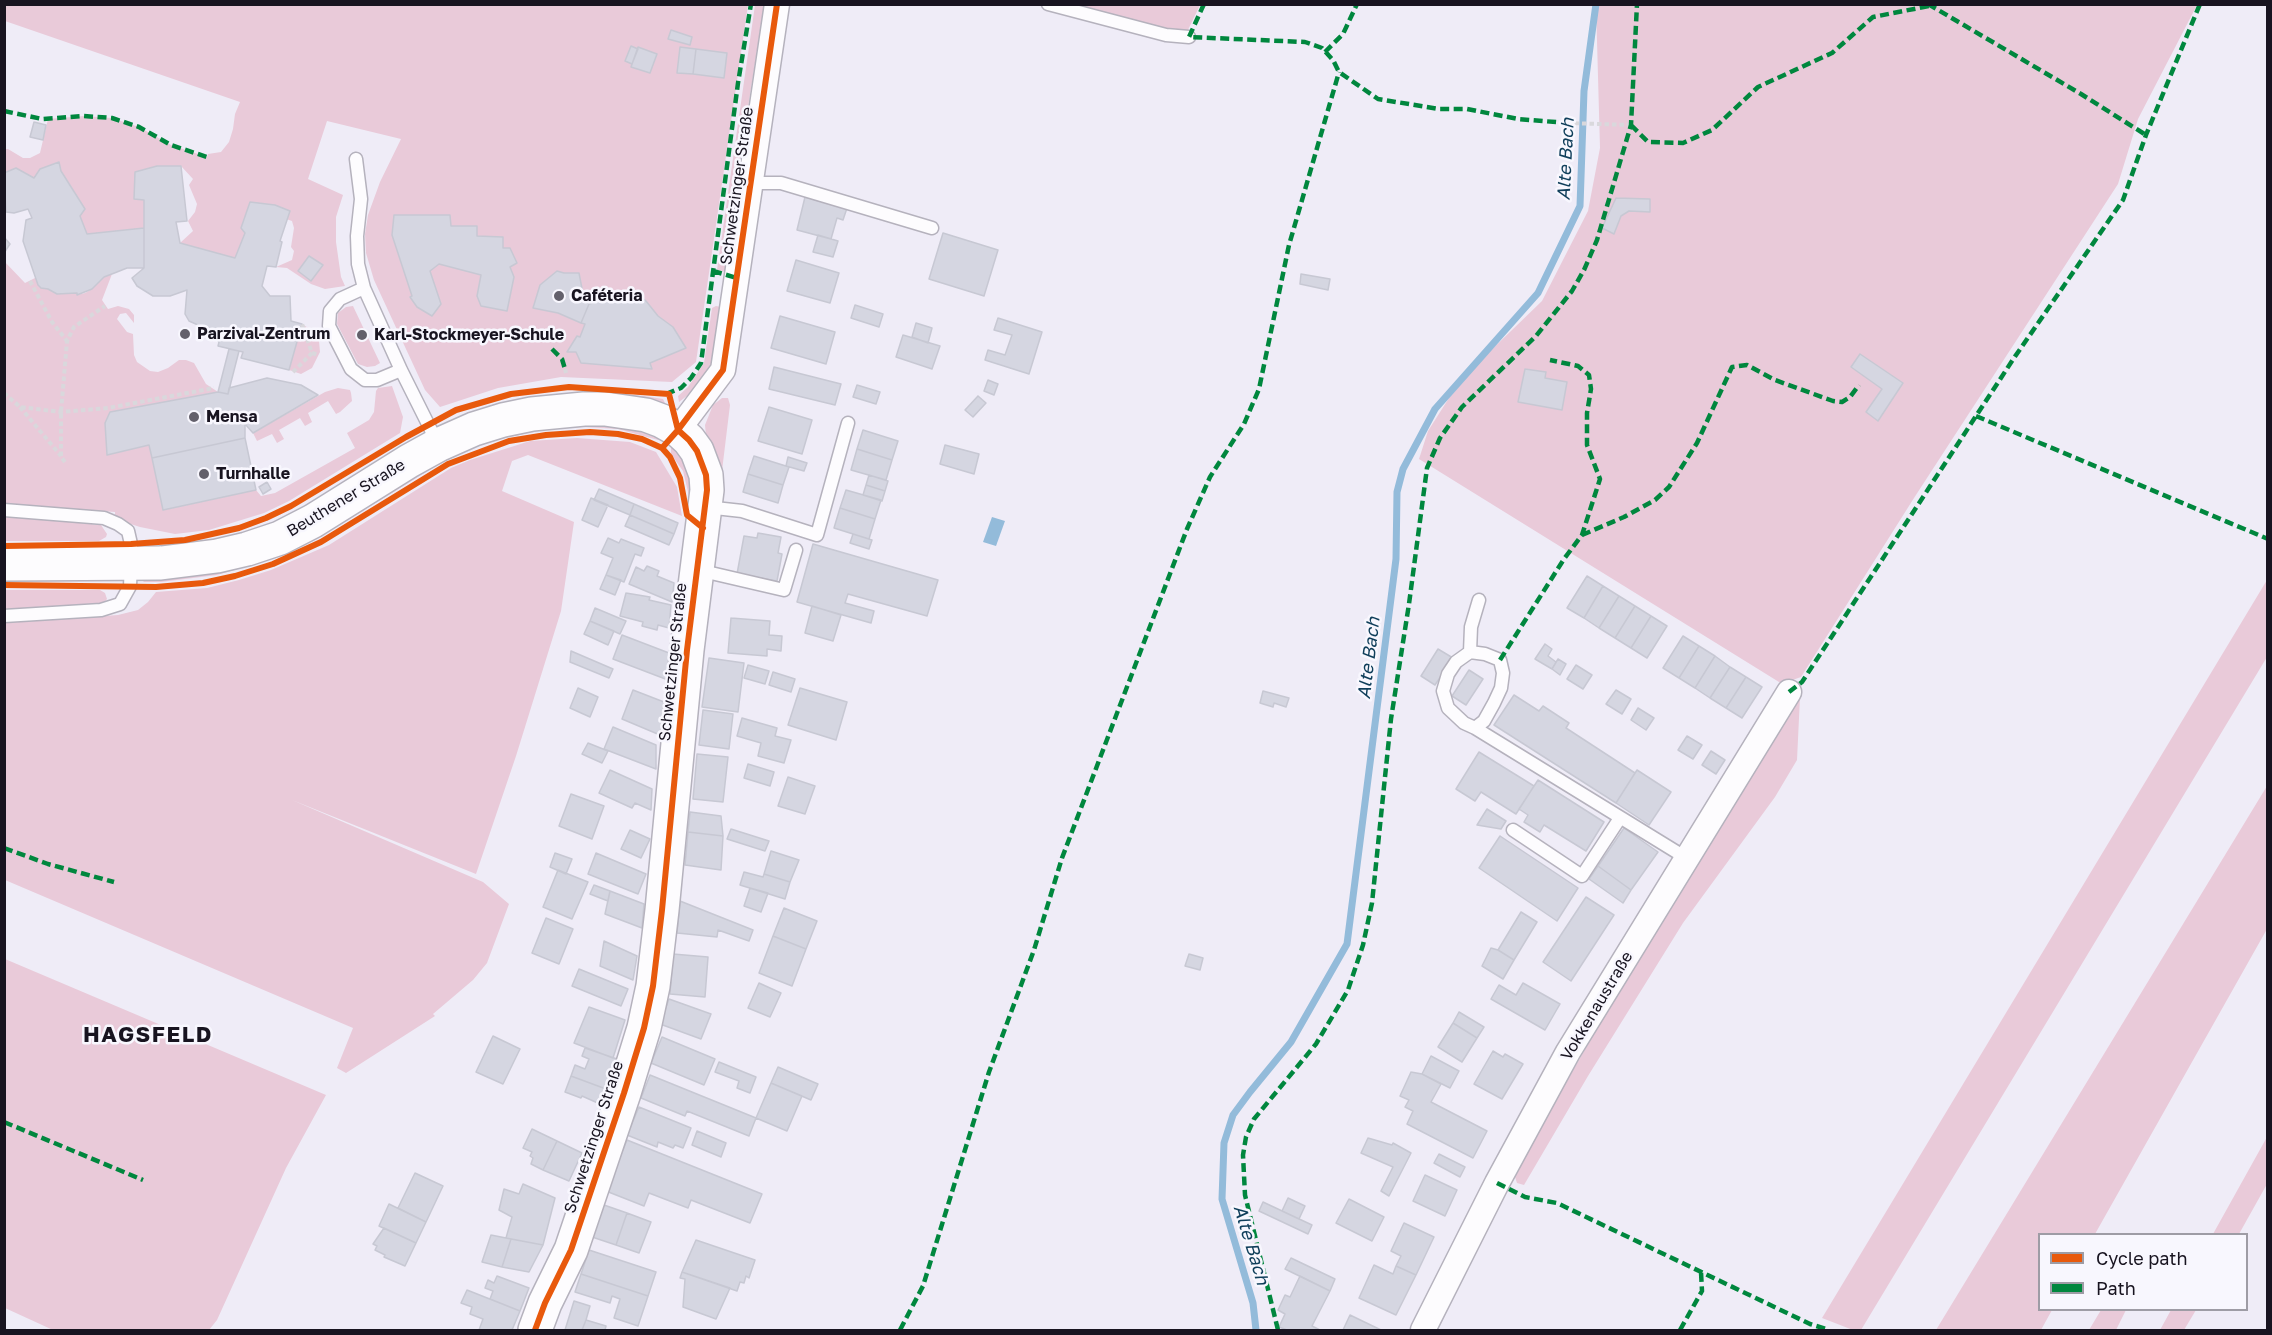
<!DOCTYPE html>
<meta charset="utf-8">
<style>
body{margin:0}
#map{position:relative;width:2272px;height:1335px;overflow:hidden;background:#efecf7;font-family:"Golos Text",sans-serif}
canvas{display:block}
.frame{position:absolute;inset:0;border:6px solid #181420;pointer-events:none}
.legend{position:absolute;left:2038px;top:1233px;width:210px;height:78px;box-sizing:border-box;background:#f8f7fe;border:2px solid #9e9ca5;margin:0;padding:8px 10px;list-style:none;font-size:18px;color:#181420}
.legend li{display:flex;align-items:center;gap:12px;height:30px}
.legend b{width:30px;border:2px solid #9e9ca5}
</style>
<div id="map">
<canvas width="2272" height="1335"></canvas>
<div class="frame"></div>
<ul class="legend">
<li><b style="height:8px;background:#e8590c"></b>Cycle path</li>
<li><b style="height:8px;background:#00873e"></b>Path</li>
</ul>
</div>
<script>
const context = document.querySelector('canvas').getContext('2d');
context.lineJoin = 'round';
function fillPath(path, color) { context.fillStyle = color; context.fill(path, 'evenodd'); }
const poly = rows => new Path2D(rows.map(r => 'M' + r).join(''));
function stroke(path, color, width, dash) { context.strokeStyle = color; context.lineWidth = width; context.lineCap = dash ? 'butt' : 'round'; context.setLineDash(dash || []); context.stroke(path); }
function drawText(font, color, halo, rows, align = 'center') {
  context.font = font + ' "Golos Text",sans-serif'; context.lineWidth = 5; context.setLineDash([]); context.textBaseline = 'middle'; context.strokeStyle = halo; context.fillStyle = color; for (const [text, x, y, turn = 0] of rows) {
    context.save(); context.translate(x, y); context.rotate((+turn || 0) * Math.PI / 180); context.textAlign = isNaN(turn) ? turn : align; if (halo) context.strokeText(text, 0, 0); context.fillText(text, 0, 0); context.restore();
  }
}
const green = poly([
 [5,5,748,5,696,362,672,382,561,377,498,388,440,407,425,390,374,280,366,253,365,234,368,215,380,182,401,139,327,121,308,179,343,195,336,217,336,242,341,277,345,286,325,289,311,284,287,268,276,267,292,260,294,251,291,247,294,228,292,221,286,219,290,211,275,205,250,203,241,228,245,233,235,258,180,243,193,231,188,221,195,212,197,204,189,185,193,179,181,166,157,166,135,172,134,198,144,200,144,228,87,234,80,216,85,209,61,171,59,163,40,169,34,178,16,168,5,173,5,149,8,149,23,158,30,158,40,153,48,119,84,116,112,118,139,127,171,145,207,157,208,154,221,152,229,142,233,129,235,114,240,102,5,21],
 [755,5,764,5,739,165,727,272,717,270],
 [1075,5,1200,5,1187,32,1175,31],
 [1596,5,2197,5,2138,119,2118,184,1914,498,1801,677,1787,682,1779,682,1419,459,1428,431,1449,398,1481,360,1542,301,1588,211,1600,148],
 [4,261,25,283,37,277,41,288,48,289,57,294,77,293,77,295,85,293,92,289,104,277,112,274,102,300,108,309,118,306,129,309,134,315,134,323,126,313,120,314,117,319,127,332,133,334,134,355,137,362,150,371,158,372,168,368,179,360,186,360,194,363,206,384,218,392,111,412,105,423,107,455,149,445,164,510,256,490,261,496,275,493,355,448,347,433,369,420,374,412,376,391,378,388,392,386,403,417,400,433,289,501,264,513,209,530,175,534,140,527,115,519,115,512,5,504],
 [353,306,380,363,375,366,367,367,358,364,337,324,338,313,346,307],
 [716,306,721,307,711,365,692,392,679,402,678,396,688,387,704,363,712,308],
 [302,324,313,331,319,341,320,352,312,368,301,374,289,370],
 [338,388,350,390,351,393,352,401,340,412,336,414,328,401,308,413,312,422,305,426,300,418,279,430,284,439,277,443,272,434,257,441,253,433,325,392],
 [566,393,611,393,644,396,663,399,666,405,466,414,498,403],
 [722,398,728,398,730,405,721,479,706,436,705,425,713,405],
 [626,424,661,438,658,440,618,429,583,427,543,430,505,438,478,446,444,461,330,531,275,558,217,575,161,582,144,582,141,579,440,457,524,427],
 [577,438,630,442,656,452,677,487,682,516,528,455,512,461,502,491,574,522,561,611,516,756,476,874,292,800,483,882,509,904,487,963,473,980,433,1014,435,1016,346,1073,337,1068,353,1028,5,880,5,623,118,615,138,610,148,602,156,592,207,588,239,580,271,570,329,545,451,468,470,460,530,441],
 [672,446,685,460,693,482,690,500,683,471,671,454,671,448],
 [4,516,101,525,107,534,106,537,99,541,5,541],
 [2267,580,2267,657,1861,1330,1853,1330,1822,1318],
 [5,590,100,590,105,593,107,599,103,604,5,612],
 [1800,697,1797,760,1775,797,1683,923,1588,1076,1524,1185,1517,1183,1514,1174,1596,1030],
 [2267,786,2267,929,2095,1234,2040,1234,2040,1310,2052,1310,2041,1330,1936,1330],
 [5,959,326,1095,286,1168,217,1320,209,1330,53,1330,5,1308],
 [2267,1137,2267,1184,2239,1234,2213,1234],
 [2101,1310,2126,1310,2116,1330,2089,1330],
 [2171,1310,2196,1310,2184,1330,2160,1330]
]);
const water = poly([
 [992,517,1005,521,996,546,983,542]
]);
const stream = poly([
 [1256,1330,1253,1303,1222,1199,1224,1143,1233,1115,1250,1092,1291,1042,1347,944,1396,559,1397,492,1403,469,1435,409,1538,293,1580,206,1584,91,1596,4]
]);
const building = poly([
 [671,30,692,37,690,45,668,39,671,30],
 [631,46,638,49,632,64,625,61,631,46],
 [638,47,657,54,650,73,631,67,638,47],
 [680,47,696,49,693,74,677,73,680,47],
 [696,49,727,53,724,78,693,74,696,49],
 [34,122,46,125,43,140,30,137,34,122],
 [59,162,61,171,85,209,80,216,87,234,144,228,144,268,127,268,117,272,104,277,92,289,77,295,77,293,57,294,48,289,41,288,38,285,23,241,26,220,32,218,28,209,14,213,6,212,4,173,16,168,34,178,40,169,59,162],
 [157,166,181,166,187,221,176,222,180,243,235,258,245,233,241,228,250,202,275,205,290,211,280,241,282,242,276,267,267,266,262,286,270,296,290,296,291,321,302,324,289,370,241,358,243,352,218,346,219,342,207,329,189,321,185,314,187,290,170,296,153,296,137,286,132,278,144,268,144,200,134,199,135,172,157,166],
 [805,197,847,208,843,220,837,218,831,239,797,230,805,197],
 [1616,198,1650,199,1650,212,1629,211,1621,216,1614,234,1602,228,1616,198],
 [394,215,450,215,451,226,477,226,477,236,503,237,503,248,510,248,517,263,510,267,514,277,507,311,481,306,477,296,481,275,439,264,430,271,441,304,432,316,417,307,410,297,412,296,392,235,394,215],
 [943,233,998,250,984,296,929,279,943,233],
 [818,235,838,241,833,257,813,252,818,235],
 [4,237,10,244,4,253,4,237],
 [309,256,323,265,311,281,298,271,309,256],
 [796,260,839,273,830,303,787,291,796,260],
 [557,271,564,273,579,273,584,299,589,304,581,323,558,313,533,308,540,285,557,271],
 [1301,274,1330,279,1328,290,1300,284,1301,274],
 [618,291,634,294,646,301,658,316,673,327,686,348,650,363,652,369,581,363,576,352,567,352,577,336,580,337,585,324,581,323,589,304,616,297,618,291],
 [855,305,883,314,879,327,851,318,855,305],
 [780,316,835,332,826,364,771,348,780,316],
 [998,318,1042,332,1029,374,985,360,988,350,1005,355,1012,335,994,330,998,318],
 [916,323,932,328,928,343,912,337,916,323],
 [903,335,940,346,932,369,896,357,903,335],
 [229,349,239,351,228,394,218,392,229,349],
 [1860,354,1903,383,1878,421,1866,412,1882,389,1851,367,1860,354],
 [774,367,841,384,835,405,769,389,774,367],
 [1525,369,1546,372,1545,378,1567,382,1562,410,1518,402,1525,369],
 [267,378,301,385,318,395,253,433,245,424,245,438,152,458,149,445,107,455,105,423,110,412,218,392,228,394,229,388,267,378],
 [988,380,998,384,994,395,984,391,988,380],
 [857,385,880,392,876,404,853,397,857,385],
 [978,396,986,403,973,417,965,410,978,396],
 [769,407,812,420,802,454,758,441,769,407],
 [863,430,898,441,892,460,857,449,863,430],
 [245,438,256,490,163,510,152,458,245,438],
 [945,445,979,454,974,474,940,464,945,445],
 [857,449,892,460,886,480,851,470,857,449],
 [754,456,789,467,783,485,748,474,754,456],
 [788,457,807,463,804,471,786,466,788,457],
 [748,474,783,485,778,503,743,492,748,474],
 [869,475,888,481,885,491,866,485,869,475],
 [267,482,271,489,263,494,259,487,267,482],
 [866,485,885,491,882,501,863,495,866,485],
 [599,489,634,504,630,515,594,500,599,489],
 [846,490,881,500,875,519,840,508,846,490],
 [591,498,608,505,598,527,582,520,591,498],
 [634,504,678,523,674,534,630,515,634,504],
 [840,508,875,519,869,539,834,528,840,508],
 [630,515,674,534,669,545,625,526,630,515],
 [758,533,781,537,778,553,782,554,777,581,737,574,744,536,757,538,758,533],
 [853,534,872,540,869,549,850,543,853,534],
 [608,538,619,543,621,539,644,548,641,556,635,554,624,582,606,575,613,558,601,553,608,538],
 [813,544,938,580,927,616,848,594,845,603,874,611,871,623,797,602,813,544],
 [647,566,659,571,657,576,674,583,672,602,629,584,636,567,644,571,647,566],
 [606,575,621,580,615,595,600,589,606,575],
 [1587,576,1603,586,1584,618,1567,608,1587,576],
 [1603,586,1619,596,1599,628,1584,618,1603,586],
 [626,593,650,597,649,600,671,605,669,628,658,625,657,630,642,626,643,622,620,616,626,593],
 [1619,596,1635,606,1615,638,1599,628,1619,596],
 [812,606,841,615,833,641,805,633,812,606],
 [1635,606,1651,616,1631,648,1615,638,1635,606],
 [595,608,626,621,620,634,590,621,595,608],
 [1651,616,1667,626,1647,658,1631,648,1651,616],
 [731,618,770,621,769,635,782,636,781,651,767,649,767,656,728,653,731,618],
 [590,621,614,631,608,645,584,634,590,621],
 [622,635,669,653,668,680,613,659,622,635],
 [1683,636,1699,646,1679,678,1663,668,1683,636],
 [1545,644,1552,649,1548,656,1556,662,1552,669,1535,659,1545,644],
 [1699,646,1715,656,1695,688,1679,678,1699,646],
 [1438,649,1453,658,1435,685,1421,676,1438,649],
 [571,651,613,669,609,678,570,662,571,651],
 [1715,656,1730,667,1710,698,1695,688,1715,656],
 [709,658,744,663,738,712,702,707,709,658],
 [1558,659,1566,664,1560,675,1552,669,1558,659],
 [748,665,769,671,765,684,744,678,748,665],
 [1576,665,1592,675,1583,689,1567,679,1576,665],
 [1730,667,1746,677,1726,708,1710,698,1730,667],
 [1469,670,1483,679,1466,705,1452,696,1469,670],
 [773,672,795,679,791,692,769,685,773,672],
 [1746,677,1762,687,1742,718,1726,708,1746,677],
 [578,688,598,697,590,717,570,708,578,688],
 [800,688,847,702,836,740,788,725,800,688],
 [633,690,664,702,660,735,622,719,633,690],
 [1616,690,1631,699,1622,714,1606,704,1616,690],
 [1263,691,1289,698,1286,707,1274,703,1273,707,1260,703,1263,691],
 [1514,695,1539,711,1543,706,1569,723,1566,728,1635,773,1616,803,1494,725,1514,695],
 [1638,708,1654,718,1646,730,1631,720,1638,708],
 [703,710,733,714,729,749,699,745,703,710],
 [742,718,777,728,775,736,791,740,784,763,758,756,761,743,737,736,742,718],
 [613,727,656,745,656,769,604,749,613,727],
 [1687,736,1702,745,1693,759,1678,750,1687,736],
 [588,743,608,751,602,763,582,754,588,743],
 [1711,751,1725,760,1716,774,1702,765,1711,751],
 [1479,752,1534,786,1516,814,1481,792,1475,801,1456,789,1479,752],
 [697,754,728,757,723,802,693,799,697,754],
 [748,764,774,772,770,786,744,778,748,764],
 [610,770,652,789,651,810,635,803,632,808,599,793,610,770],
 [1637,770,1671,792,1649,825,1616,803,1637,770],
 [788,777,815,786,805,814,778,806,788,777],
 [1538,780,1604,822,1586,851,1544,825,1540,832,1524,822,1528,815,1519,809,1538,780],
 [571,794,604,806,592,839,559,826,571,794],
 [1487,809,1506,821,1501,829,1477,825,1487,809],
 [690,812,721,816,723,836,688,832,690,812],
 [1624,828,1658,852,1631,890,1598,866,1624,828],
 [731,829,769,841,765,851,727,839,731,829],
 [630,830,650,839,641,858,621,849,630,830],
 [688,832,723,836,721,870,685,865,688,832],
 [1500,836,1578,888,1557,921,1479,868,1500,836],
 [771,851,799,860,790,882,764,874,771,851],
 [555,853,572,859,566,874,550,867,555,853],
 [596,853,646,874,638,894,588,874,596,853],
 [1598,866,1631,890,1623,903,1589,879,1598,866],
 [558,870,588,882,572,919,543,907,558,870],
 [744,872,763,877,764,874,790,882,785,899,740,885,744,872],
 [594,885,610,891,608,901,590,894,594,885],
 [750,888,768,893,761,912,744,906,750,888],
 [610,891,644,904,642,928,605,914,610,891],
 [1586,897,1614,915,1571,981,1543,962,1586,897],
 [680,901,753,930,749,941,718,930,717,937,677,933,680,901],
 [784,908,817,921,806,949,773,936,784,908],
 [1521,912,1537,922,1514,960,1498,950,1521,912],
 [546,918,573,929,559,964,532,953,546,918],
 [773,936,806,949,792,986,759,973,773,936],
 [604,941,637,956,633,980,600,966,604,941],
 [1491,948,1498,950,1514,960,1503,979,1482,966,1491,948],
 [673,954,708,957,705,997,670,994,673,954],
 [1189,954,1203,958,1200,970,1185,966,1189,954],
 [579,969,628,989,621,1006,572,986,579,969],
 [759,983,781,993,770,1017,748,1008,759,983],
 [1523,983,1560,1004,1545,1030,1491,999,1499,985,1516,995,1523,983],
 [669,999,711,1014,701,1039,660,1024,669,999],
 [589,1007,625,1020,613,1058,574,1043,589,1007],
 [1459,1012,1484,1027,1477,1038,1453,1023,1459,1012],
 [1453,1023,1477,1038,1462,1062,1438,1047,1453,1023],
 [493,1036,520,1049,503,1084,476,1072,493,1036],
 [662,1037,715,1059,704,1085,651,1063,662,1037],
 [585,1048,617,1059,606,1089,571,1076,575,1065,585,1069,589,1059,582,1056,585,1048],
 [1493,1051,1503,1057,1505,1054,1523,1064,1502,1099,1474,1084,1493,1051],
 [1431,1056,1459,1071,1450,1088,1422,1074,1431,1056],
 [719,1062,756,1077,750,1093,737,1088,739,1081,715,1072,719,1062],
 [778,1067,818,1084,811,1100,771,1083,778,1067],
 [1411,1072,1422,1074,1441,1084,1431,1102,1487,1131,1473,1158,1407,1124,1413,1111,1405,1107,1409,1100,1400,1096,1411,1072],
 [650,1075,756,1118,749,1136,687,1111,685,1116,641,1098,650,1075],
 [571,1076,606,1089,600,1104,582,1096,581,1098,565,1092,571,1076],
 [771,1083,802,1096,787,1131,756,1118,771,1083],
 [639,1107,691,1128,683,1148,675,1145,673,1148,658,1142,657,1147,627,1135,639,1107],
 [532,1129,557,1141,543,1170,531,1164,533,1158,530,1156,532,1152,523,1148,532,1129],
 [697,1131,726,1143,721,1157,692,1145,697,1131],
 [1368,1138,1392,1145,1393,1143,1411,1153,1389,1196,1381,1191,1393,1167,1361,1153,1368,1138],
 [627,1140,762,1194,750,1223,691,1200,688,1208,649,1193,644,1206,606,1191,627,1140],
 [557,1141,582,1153,569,1181,543,1170,557,1141],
 [1439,1154,1465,1167,1460,1177,1434,1163,1439,1154],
 [415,1173,443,1186,426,1222,398,1208,415,1173],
 [1425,1175,1457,1190,1445,1216,1413,1201,1425,1175],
 [523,1184,555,1198,543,1245,506,1238,512,1217,499,1210,504,1189,519,1194,523,1184],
 [1288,1198,1305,1206,1299,1219,1282,1211,1288,1198],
 [1349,1199,1384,1217,1372,1241,1336,1223,1349,1199],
 [1263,1202,1312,1225,1308,1234,1259,1211,1263,1202],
 [389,1204,426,1222,416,1243,379,1226,389,1204],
 [604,1205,627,1213,616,1245,592,1237,604,1205],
 [627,1213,651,1222,639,1253,616,1245,627,1213],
 [1404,1223,1434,1237,1416,1275,1396,1266,1401,1256,1391,1251,1404,1223],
 [384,1228,416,1243,405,1266,384,1257,385,1255,375,1250,377,1246,373,1244,384,1228],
 [491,1235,511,1239,502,1267,482,1262,491,1235],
 [511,1239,543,1245,529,1272,502,1267,511,1239],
 [696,1240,755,1260,749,1278,746,1276,744,1283,740,1282,737,1291,682,1272,696,1240],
 [589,1250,656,1272,648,1296,581,1274,589,1250],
 [1291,1258,1335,1279,1330,1291,1285,1269,1291,1258],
 [1374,1265,1393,1274,1396,1266,1416,1275,1396,1315,1359,1298,1374,1265],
 [682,1272,730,1288,716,1319,683,1307,685,1279,680,1278,682,1272],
 [581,1274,648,1296,638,1326,614,1318,620,1299,612,1296,610,1303,575,1292,581,1274],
 [497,1276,529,1288,520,1311,490,1299,493,1291,485,1288,488,1280,494,1283,497,1276],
 [1300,1276,1330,1291,1312,1326,1320,1330,1287,1330,1279,1327,1285,1314,1278,1310,1285,1295,1290,1297,1300,1276],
 [467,1290,520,1311,512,1330,479,1330,483,1319,470,1314,472,1307,461,1303,467,1290],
 [574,1301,590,1306,586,1320,582,1330,565,1330,574,1301],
 [1350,1315,1381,1330,1343,1330,1350,1315],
 [586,1320,606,1326,605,1330,582,1330,586,1320]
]);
const path = poly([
 [1567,123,1631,125],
 [30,281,52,322,67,341],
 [312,353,319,355],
 [565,369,566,373],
 [293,372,312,353,302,324],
 [4,393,20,407,61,412,108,408,214,388],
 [20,407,61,456],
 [65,462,61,457,61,412,67,341,74,327,105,306]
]);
const lane = poly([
 [1048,4,1166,35,1189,37],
 [356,159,361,199,357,236,358,264,364,288,401,370,438,444],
 [751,183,781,183,932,228],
 [364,288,340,299,330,311,329,326,351,369,365,380,377,380,401,370],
 [706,507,742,511,817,535,848,423],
 [4,510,104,518,118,524,128,531,131,544,131,563,130,586,120,604,101,610,4,616],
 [698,570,784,590,796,550],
 [1470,652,1485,654,1500,660,1503,673,1501,688,1494,703,1484,721,1475,728,1464,723,1448,708,1443,691,1448,674,1456,662,1470,652],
 [1470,652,1471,627,1479,600],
 [1475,728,1688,859],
 [1513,830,1582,876,1620,818]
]);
const street = poly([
 [678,430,723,370,777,4],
 [1423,1330,1497,1183,1568,1052,1789,692]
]);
const secondary = poly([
 [4,564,161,563,217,556,247,549,280,538,313,521,409,461,438,445,474,429,503,420,532,414,584,409,605,409,646,415,662,421,678,430,689,440,697,451,706,475,707,490,687,650,662,910,653,986,644,1028,624,1093,571,1250,545,1303,535,1330]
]);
const quiet = poly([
 [1204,4,1189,37,1305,42,1322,48,1333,60,1339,72,1378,99,1439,109,1467,109,1518,119,1567,123],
 [1928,4,2081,94,2146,135],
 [1325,52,1343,34,1357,4],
 [4,111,42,119,84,116,112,118,139,127,171,145,207,157],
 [1631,125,1648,142,1683,143,1712,130,1758,87,1832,53,1873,17,1929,6],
 [713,271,737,278],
 [552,349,562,359,565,369],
 [666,394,681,388,691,378,701,363,738,83,751,4],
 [1976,416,2268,539],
 [1582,535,1624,517,1655,500,1669,487,1697,443,1732,367,1747,365,1775,380,1833,401,1842,402,1850,397,1859,385],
 [1500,660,1564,559,1582,535,1600,479,1587,445,1587,413,1591,389,1589,375,1578,366,1550,360],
 [1789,692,1802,682,2014,358,2123,200,2146,135,2200,4],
 [4,848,48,864,114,882],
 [4,1122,143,1180],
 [1497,1183,1525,1197,1557,1203,1810,1324,1829,1330],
 [900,1330,923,1286,989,1072,1034,950,1062,858,1187,529,1210,477,1244,424,1259,389,1289,245,1339,72],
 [1278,1330,1245,1195,1243,1155,1246,1137,1254,1119,1316,1044,1348,990,1363,945,1372,903,1391,719,1409,604,1427,468,1440,438,1462,407,1536,336,1572,291,1584,270,1597,240,1631,125,1637,4],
 [1680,1330,1702,1291,1701,1272]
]);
const cycleway = poly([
 [4,546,131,544,185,540,239,528,266,518,291,506,406,437,456,410,511,394,569,387,669,394,678,430,662,448],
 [4,585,156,587,203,583,235,576,273,564,321,542,448,464,509,441,546,435,590,432,618,434,642,439,662,448,670,457,680,478,687,515,703,528],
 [535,1330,545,1303,571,1250,624,1093,644,1028,653,986,662,910,687,650,707,490,706,475,697,451,689,440,678,430,723,370,777,4]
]);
const markers = [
 [559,296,6,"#63606b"],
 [185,334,6,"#63606b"],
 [362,335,6,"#63606b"],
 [194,417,6,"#63606b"],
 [204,474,6,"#63606b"]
];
const streetNames = [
 ["Schwetzinger Straße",737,186,-82],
 ["Beuthener Straße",346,498,-31],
 ["Schwetzinger Straße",673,662,-84],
 ["Vokkenaustraße",1597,1006,-59],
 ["Schwetzinger Straße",594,1137,-72]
];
const poiNames = [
 ["Caféteria",571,296],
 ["Parzival-Zentrum",197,334],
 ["Karl-Stockmeyer-Schule",374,335],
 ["Mensa",206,417],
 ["Turnhalle",216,474]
];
const waterNames = [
 ["Alte Bach",1566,159,-87],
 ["Alte Bach",1369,658,-83],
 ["Alte Bach",1251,1245,73]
];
const districtNames = [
 ["HAGSFELD",148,1035]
];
fillPath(green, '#e9cad9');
fillPath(water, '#93bbda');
stroke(stream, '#93bbda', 7);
fillPath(building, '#d5d6e1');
stroke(building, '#c7c8d3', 1.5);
stroke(lane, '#b5b2bd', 15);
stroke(street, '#b5b2bd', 27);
stroke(secondary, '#b5b2bd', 36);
stroke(path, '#d9d8dc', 4, [4.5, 3]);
stroke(lane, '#fdfcfe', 12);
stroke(street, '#fdfcfe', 24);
stroke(secondary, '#fdfcfe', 33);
stroke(quiet, '#00873e', 4.5, [9, 4.5]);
stroke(cycleway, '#e8590c', 6);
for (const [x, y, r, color] of markers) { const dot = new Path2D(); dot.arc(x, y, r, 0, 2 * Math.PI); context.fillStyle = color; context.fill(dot); stroke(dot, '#f8f7fe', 2); }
drawText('16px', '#181420', '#f8f7fe', streetNames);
drawText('bold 16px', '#181420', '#f8f7fe', poiNames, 'left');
drawText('italic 18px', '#0f3e5a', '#f8f7fe', waterNames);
context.letterSpacing = '1.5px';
drawText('bold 22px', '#181420', '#f8f7fe', districtNames);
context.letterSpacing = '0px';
</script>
